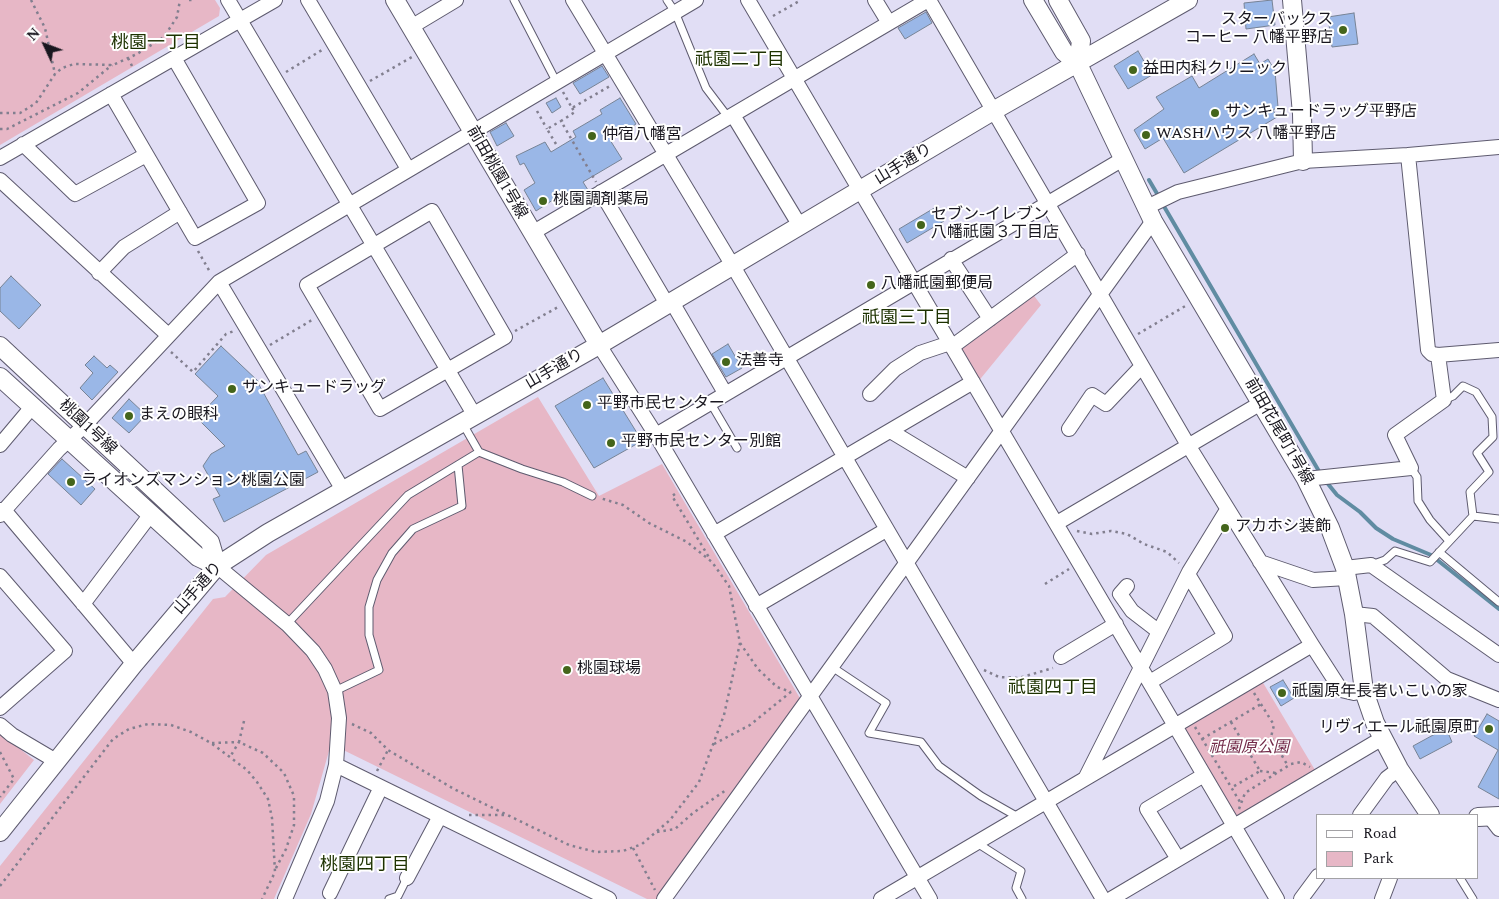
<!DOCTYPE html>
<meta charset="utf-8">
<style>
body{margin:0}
#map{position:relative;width:1499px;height:899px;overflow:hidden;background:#e1def5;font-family:Spectral,serif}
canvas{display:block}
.legend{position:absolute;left:1316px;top:814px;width:162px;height:65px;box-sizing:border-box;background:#fff;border:1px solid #a3a2a5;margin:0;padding:6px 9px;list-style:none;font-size:15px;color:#19171f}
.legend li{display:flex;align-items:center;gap:10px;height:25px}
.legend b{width:25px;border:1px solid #a3a2a5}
.north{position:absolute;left:20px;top:20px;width:50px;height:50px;-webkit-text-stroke:4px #fff;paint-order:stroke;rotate:313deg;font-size:14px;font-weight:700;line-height:20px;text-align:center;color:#19171f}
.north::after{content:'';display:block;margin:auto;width:18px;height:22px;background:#19171f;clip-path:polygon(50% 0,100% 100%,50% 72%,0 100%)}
</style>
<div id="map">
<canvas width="1499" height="899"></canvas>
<ul class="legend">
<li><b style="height:6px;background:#fff"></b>Road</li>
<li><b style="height:14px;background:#e7b7c6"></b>Park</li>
</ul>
<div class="north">N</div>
</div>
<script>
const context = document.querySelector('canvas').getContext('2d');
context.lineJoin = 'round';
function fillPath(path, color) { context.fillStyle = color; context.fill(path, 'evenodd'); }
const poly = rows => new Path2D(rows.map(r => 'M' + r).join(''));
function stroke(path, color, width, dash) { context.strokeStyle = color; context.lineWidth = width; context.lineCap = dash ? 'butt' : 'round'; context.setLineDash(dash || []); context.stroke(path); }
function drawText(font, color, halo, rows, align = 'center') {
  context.font = font + ' Spectral,"Noto Sans JP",serif'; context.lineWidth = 4; context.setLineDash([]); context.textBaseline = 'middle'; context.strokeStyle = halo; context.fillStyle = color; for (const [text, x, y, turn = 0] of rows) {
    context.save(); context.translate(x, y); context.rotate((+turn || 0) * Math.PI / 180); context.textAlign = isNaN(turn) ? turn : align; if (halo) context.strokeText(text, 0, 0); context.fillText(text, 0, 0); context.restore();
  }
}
const green = poly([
 [0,0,215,0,220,8,219,16,0,145],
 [1032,293,1041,305,977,383,958,349],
 [538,397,599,496,662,464,801,700,656,899,647,899,331,744,311,814,274,899,0,899,0,866,213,599,225,597,266,555],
 [1262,681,1315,770,1240,816,1233,814,1185,732,1187,725],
 [0,733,34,760,0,804]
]);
const stream = poly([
 [1149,180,1159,197],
 [1162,203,1320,473],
 [1324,479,1337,495,1360,512,1376,528,1393,539,1431,555,1499,609]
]);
const building = poly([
 [1272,0,1275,25,1246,29,1244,3,1272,0],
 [926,12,932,23,905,39,898,28,926,12],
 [1354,13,1358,44,1332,47,1328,17,1354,13],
 [1138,51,1152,75,1128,89,1114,66,1138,51],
 [1254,54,1260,64,1268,59,1275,71,1278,107,1273,110,1277,117,1184,173,1163,138,1145,149,1134,130,1164,109,1156,97,1192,76,1199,88,1254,54],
 [602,66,609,77,580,94,573,83,602,66],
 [556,98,561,107,552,113,546,103,556,98],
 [620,98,636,124,610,140,622,159,583,182,588,190,563,203,559,196,536,211,524,190,535,183,524,163,520,165,516,156,545,142,551,152,576,137,573,131,602,114,600,110,620,98],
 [506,123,514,136,497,146,490,132,506,123],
 [936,207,944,221,907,243,899,229,936,207],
 [11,276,41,305,19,329,0,311,0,288,11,276],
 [728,344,742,368,726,377,712,354,728,344],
 [221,346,259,382,258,383,298,455,306,451,318,472,224,522,213,499,220,496,203,466,211,454,225,446,197,418,218,396,195,374,221,346],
 [94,356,107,368,110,365,118,372,92,400,80,388,93,373,85,365,94,356],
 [603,378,642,441,594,468,555,406,603,378],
 [129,399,146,415,129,433,112,418,129,399],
 [62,459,95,489,81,505,48,474,62,459],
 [1283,680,1294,698,1281,706,1270,687,1283,680],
 [1487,714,1499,721,1499,799,1478,787,1498,750,1474,736,1487,714],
 [1446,728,1452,742,1420,759,1413,746,1446,728]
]);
const path = poly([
 [31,0,45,28,55,74],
 [189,0,192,0],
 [773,16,801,0],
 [128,58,133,68],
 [286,72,322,50],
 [370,81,412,57],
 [563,92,572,108,610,86],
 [572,108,575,112,561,121,596,182],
 [537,111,547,129],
 [0,113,20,113,36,103,55,74,62,68,74,64,113,65,137,54,164,37,177,17,180,0],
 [0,129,7,129,78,93,112,65],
 [556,144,547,129,561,121],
 [198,251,210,272],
 [515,331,560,306],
 [1138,334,1187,305],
 [270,345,312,320],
 [171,352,193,372,226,334,234,331],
 [675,494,672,496,710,559],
 [1077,531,1092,534,1111,531,1127,534,1144,544,1167,552,1179,563],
 [1045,584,1069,569],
 [740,643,758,669,777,687,791,692],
 [984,670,999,677,1019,678,1053,668],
 [1254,693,1274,725,1271,737,1288,766],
 [244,721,239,742,263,753,284,773,294,796,294,825,286,849,275,870],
 [1231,722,1260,771,1231,788],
 [352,724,371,733,388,750,454,789,569,845,596,852,623,851,642,844,670,820,699,782,724,715,740,643,729,586,712,562,687,542,649,523,623,505,600,498],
 [1195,727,1240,802],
 [1202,739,1261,704],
 [212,743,239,742,230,757],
 [714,744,750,725,792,691],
 [0,752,14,779,0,797],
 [377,771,388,750],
 [1260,771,1276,773],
 [1239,809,1245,793,1291,764,1301,762,1310,767],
 [469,815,505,815],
 [657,832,675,829,693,813,726,790],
 [633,848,655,890],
 [0,886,113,739,129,729,148,724,171,725,191,732,211,743,247,770,257,782,268,799,272,818,275,872,262,899]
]);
const service = poly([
 [514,0,557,83],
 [667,0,675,12,706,88,728,117],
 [710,402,737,448],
 [463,424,479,452],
 [1411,468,1417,477,1418,501,1430,520,1449,541],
 [1473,516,1499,519],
 [1439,552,1499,602],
 [1371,565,1385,560,1395,551,1430,562,1473,516,1470,492,1489,472,1477,453,1493,437,1492,417,1476,392,1463,386,1453,396,1444,400],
 [287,624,408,495,479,452,522,469,563,482,592,496],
 [832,667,886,703,869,733,921,742,939,766,981,796,1018,817],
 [335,691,379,670,369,635,369,607,377,580,392,553,413,529,462,506,458,465],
 [977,843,1021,871,1016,888,1022,899],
 [1460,878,1473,899],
 [389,899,398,896,407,878]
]);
const minor = poly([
 [228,0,475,416],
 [308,0,408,169],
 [573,0,733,266,1103,899],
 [748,0,1277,899],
 [875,0,889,23],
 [929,0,1188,445,1312,645,1341,690,1354,693,1364,691],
 [411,27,456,0],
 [111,94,195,238,258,203,174,58],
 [733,115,800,226],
 [23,144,75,194,146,155],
 [1408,155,1499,147],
 [0,158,275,0],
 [0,180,168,335],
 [601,192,667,304],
 [1145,208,1178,192,1303,161,1408,155,1428,350,1432,354,1438,355,1499,350],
 [432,211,505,337,380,409,307,285,432,211],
 [532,233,928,0],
 [951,259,990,319],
 [99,273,124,247,180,212],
 [219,282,343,490],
 [672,302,725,393],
 [599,345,656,435,930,899],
 [953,346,1078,254],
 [870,394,895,369,920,353,950,343],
 [1069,429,1092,395,1106,404,1142,366],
 [892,432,968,478],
 [656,435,1123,159],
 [0,445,32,407],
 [1306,479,1411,468,1395,435,1444,400,1438,355],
 [0,510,4,510,134,664],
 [0,515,59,449,84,426,219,282,696,0],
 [1057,523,1261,403],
 [714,534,973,382],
 [1260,562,1313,580,1347,578],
 [217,566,287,624,313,651,325,669,335,691,339,718,336,765,327,801,285,899],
 [1345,568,1371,565,1499,655],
 [0,576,65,651,0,708],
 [1127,586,1120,594,1132,611,1158,631],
 [83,604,151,514],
 [756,606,886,530],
 [1354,614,1373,616,1447,679,1499,700],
 [1061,657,1116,624],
 [1150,682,1225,636,1188,574],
 [0,725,12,735,56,761],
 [336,765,609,899],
 [1086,777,1189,572,1227,510],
 [1360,815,1387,778,1399,769],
 [1489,816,1499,829],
 [1178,859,1147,809,1204,775],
 [407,878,440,816],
 [330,893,381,787],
 [664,899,1153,221],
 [881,899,1312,645],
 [1111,899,1381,739],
 [1301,899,1318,876],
 [1382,899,1390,878]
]);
const tertiary = poly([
 [395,0,599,345],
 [1033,0,1064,52,1078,64,1081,41,1058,0],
 [1292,0,1302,114,1303,161],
 [1078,64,1153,221,1306,479,1330,528,1345,568,1354,614,1364,691,1375,723,1399,769,1430,815],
 [0,346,210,542,217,566],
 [0,377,198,557,217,566],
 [1478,817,1499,816],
 [0,832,134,664,217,566,268,533,599,345,993,111,1188,0]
]);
const markers = [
 [1343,30,5,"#44651b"],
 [1133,70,5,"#44651b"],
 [1215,113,5,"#44651b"],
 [1146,135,5,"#44651b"],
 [592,136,5,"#44651b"],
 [543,201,5,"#44651b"],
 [921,225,5,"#44651b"],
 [871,285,5,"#44651b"],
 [726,362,5,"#44651b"],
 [232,389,5,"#44651b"],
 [587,405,5,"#44651b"],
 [129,416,5,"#44651b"],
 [611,443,5,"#44651b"],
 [71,482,5,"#44651b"],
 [1225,528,5,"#44651b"],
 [567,670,5,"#44651b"],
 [1282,693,5,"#44651b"],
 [1489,729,5,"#44651b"]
];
const poiNames = [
 ["スターバックス",1333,21,"right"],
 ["コーヒー 八幡平野店",1333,39,"right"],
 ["益田内科クリニック",1143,70],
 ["サンキュードラッグ平野店",1225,113],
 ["WASHハウス 八幡平野店",1156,135],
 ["仲宿八幡宮",602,136],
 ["桃園調剤薬局",553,201],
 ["セブン-イレブン",931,216],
 ["八幡祇園３丁目店",931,234],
 ["八幡祇園郵便局",881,285],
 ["法善寺",736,362],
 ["サンキュードラッグ",242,389],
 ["平野市民センター",597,405],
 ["まえの眼科",139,416],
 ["平野市民センター別館",621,443],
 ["ライオンズマンション桃園公園",81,482],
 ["アカホシ装飾",1235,528],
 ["桃園球場",577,670],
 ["祇園原年長者いこいの家",1292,693],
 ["リヴィエール祇園原町",1479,729,"right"]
];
const streetNames = [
 ["山手通り",904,165,-31],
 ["前田桃園1号線",496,173,60],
 ["山手通り",555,370,-30],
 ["桃園1号線",87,428,43],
 ["前田花尾町1号線",1278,432,60],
 ["山手通り",199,589,-48]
];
const parkNames = [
 ["祇園原公園",1249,749]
];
const neighbourhoodNames = [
 ["桃園一丁目",156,44],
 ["祇園二丁目",740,61],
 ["祇園三丁目",907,319],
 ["祇園四丁目",1053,689],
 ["桃園四丁目",365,866]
];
fillPath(green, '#e7b7c6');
stroke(stream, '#608ca2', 4);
fillPath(building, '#9ab7e7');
stroke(building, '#778395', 1);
stroke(service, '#5e5b6f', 9);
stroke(minor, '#5e5b6f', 16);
stroke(tertiary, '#5e5b6f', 20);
stroke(path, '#827f8f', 2.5, [2.5, 4]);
stroke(service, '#fff', 7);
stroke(minor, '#fff', 14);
stroke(tertiary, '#fff', 18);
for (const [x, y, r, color] of markers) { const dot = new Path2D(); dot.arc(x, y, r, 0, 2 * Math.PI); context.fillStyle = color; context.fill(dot); stroke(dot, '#fff', 2); }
drawText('16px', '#19171f', '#fff', poiNames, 'left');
drawText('16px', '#19171f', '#fff', streetNames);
drawText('italic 16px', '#732b49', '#fff', parkNames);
drawText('18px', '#1d3200', '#fff', neighbourhoodNames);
</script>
